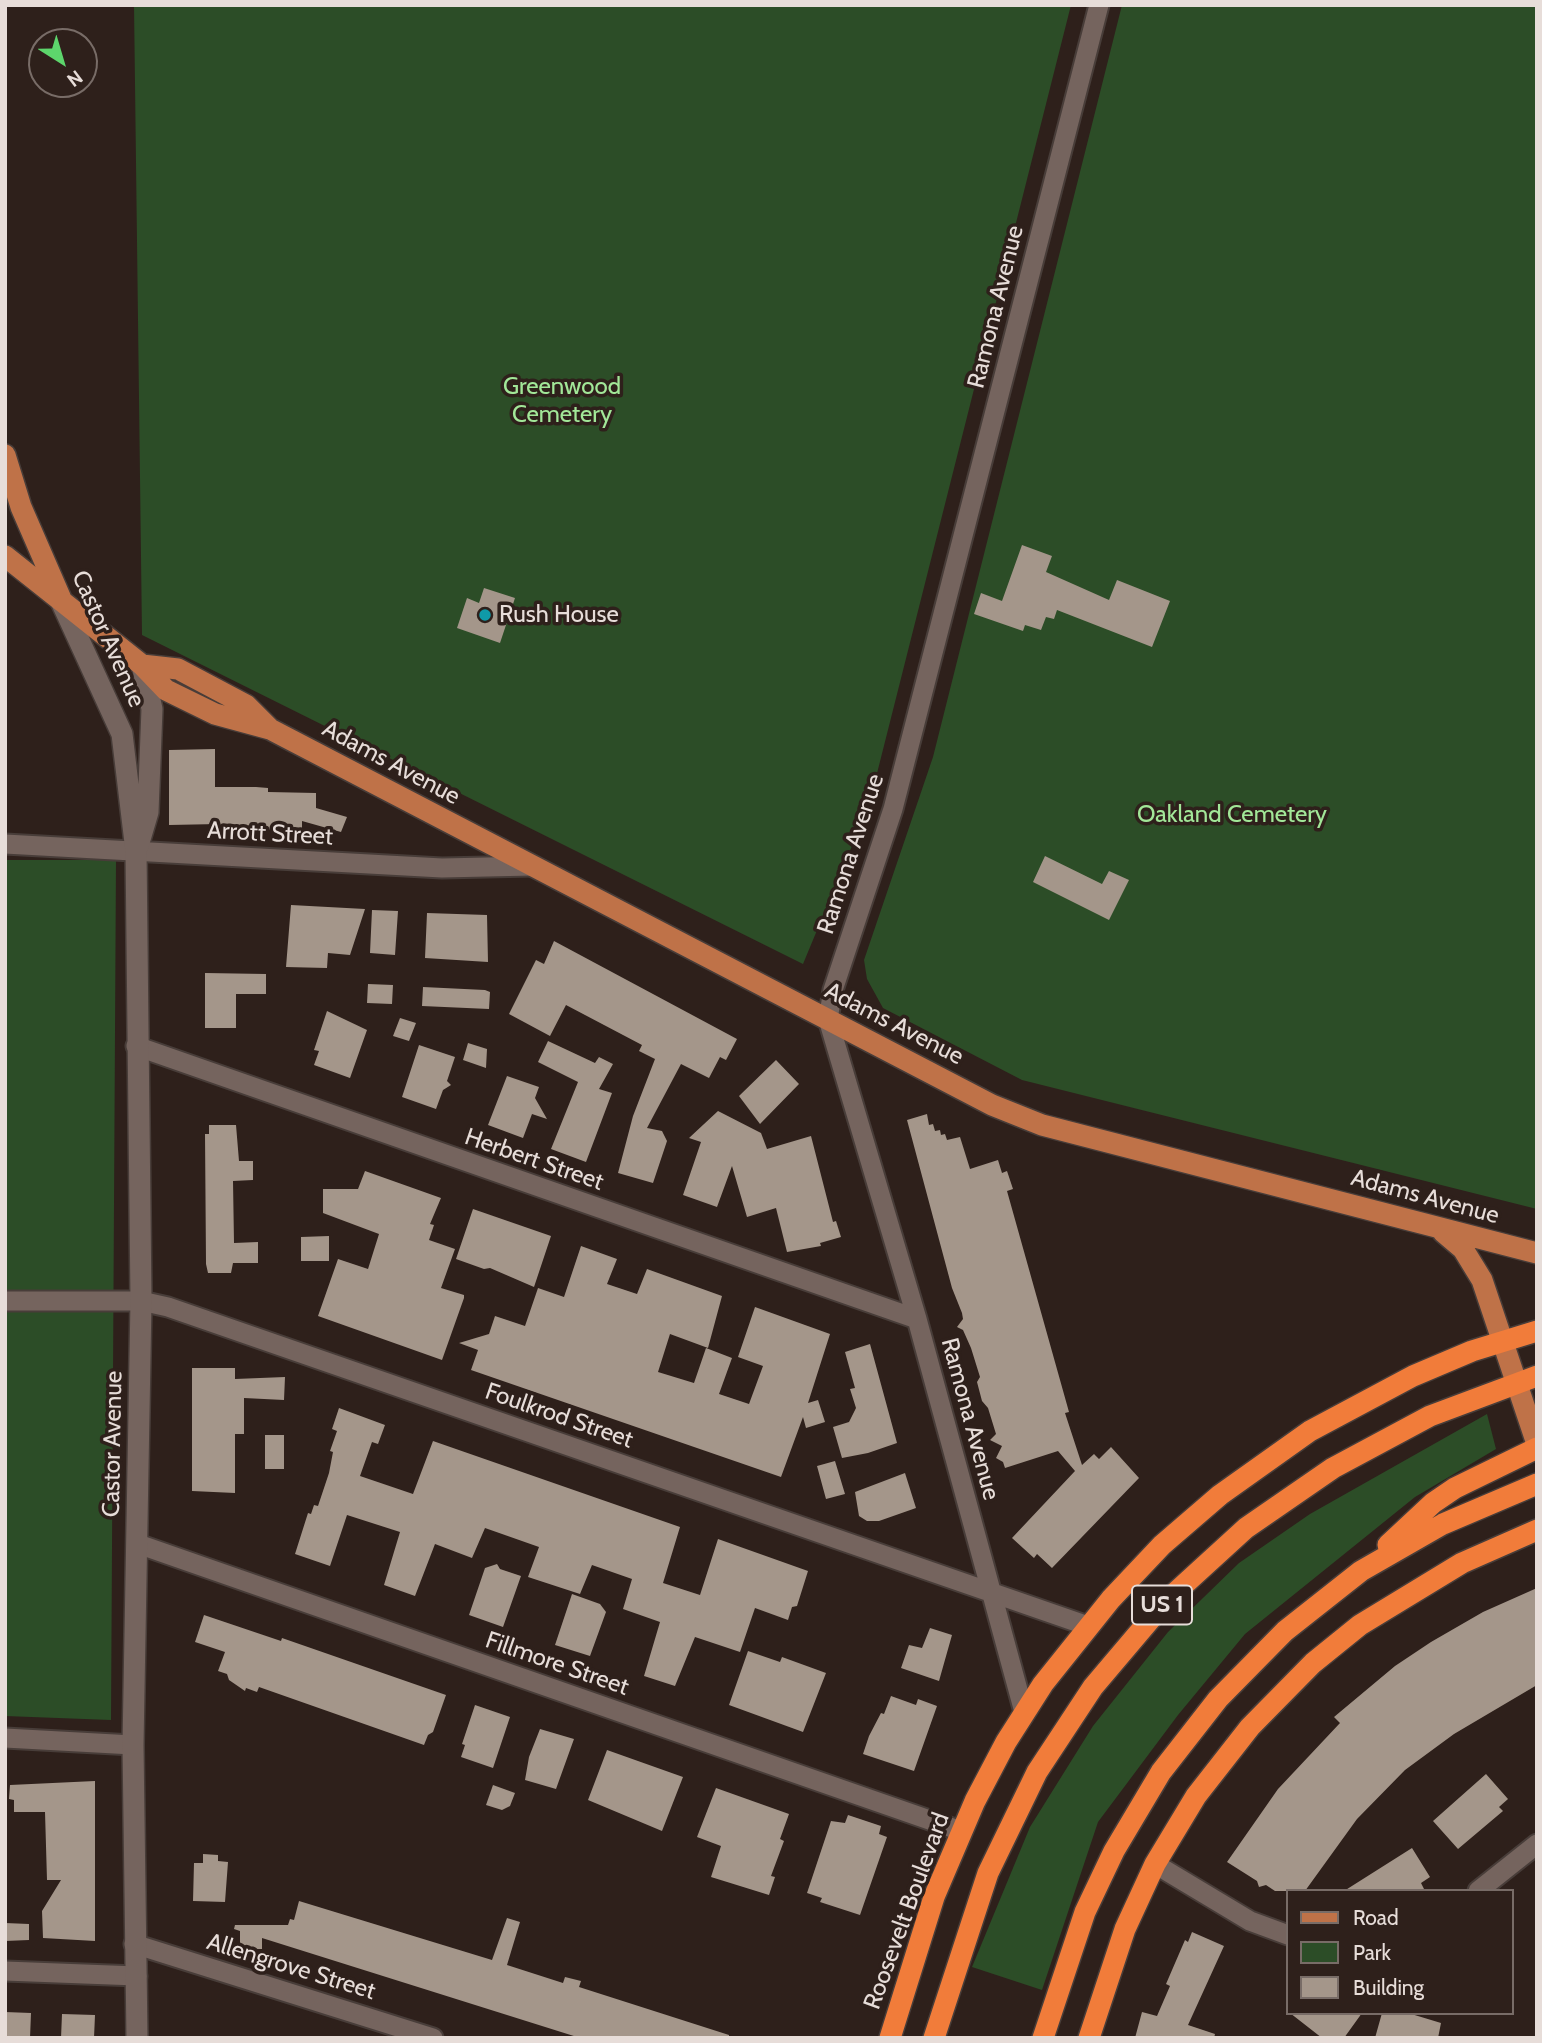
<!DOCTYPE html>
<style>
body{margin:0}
#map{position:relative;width:1542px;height:2043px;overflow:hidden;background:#2e201b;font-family:Cabin,sans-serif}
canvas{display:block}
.frame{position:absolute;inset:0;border:7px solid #e7ddd9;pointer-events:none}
.legend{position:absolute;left:1286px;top:1889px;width:228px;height:126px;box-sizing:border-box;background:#2e201b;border:2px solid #786c67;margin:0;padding:9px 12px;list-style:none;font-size:21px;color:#e7ddd9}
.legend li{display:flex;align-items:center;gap:14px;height:35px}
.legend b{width:35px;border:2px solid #786c67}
.north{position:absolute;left:28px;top:28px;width:70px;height:70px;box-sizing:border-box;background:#2e201b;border:2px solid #786c67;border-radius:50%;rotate:143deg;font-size:19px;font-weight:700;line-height:28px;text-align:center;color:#e7ddd9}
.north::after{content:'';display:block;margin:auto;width:24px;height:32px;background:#5dd56c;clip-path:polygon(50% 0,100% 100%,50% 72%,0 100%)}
</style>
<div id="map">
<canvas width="1542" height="2043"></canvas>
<div class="frame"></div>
<ul class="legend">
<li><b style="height:9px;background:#bf7248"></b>Road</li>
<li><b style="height:19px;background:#2c4d27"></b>Park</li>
<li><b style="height:19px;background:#a4968a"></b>Building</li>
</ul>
<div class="north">N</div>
</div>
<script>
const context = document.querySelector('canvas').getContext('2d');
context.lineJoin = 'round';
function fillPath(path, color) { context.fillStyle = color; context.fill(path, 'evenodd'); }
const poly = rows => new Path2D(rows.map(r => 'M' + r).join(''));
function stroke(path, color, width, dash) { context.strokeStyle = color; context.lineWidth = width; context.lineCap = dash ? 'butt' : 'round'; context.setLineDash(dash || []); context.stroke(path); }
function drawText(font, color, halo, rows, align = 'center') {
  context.font = font + ' Cabin,sans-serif'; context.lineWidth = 7; context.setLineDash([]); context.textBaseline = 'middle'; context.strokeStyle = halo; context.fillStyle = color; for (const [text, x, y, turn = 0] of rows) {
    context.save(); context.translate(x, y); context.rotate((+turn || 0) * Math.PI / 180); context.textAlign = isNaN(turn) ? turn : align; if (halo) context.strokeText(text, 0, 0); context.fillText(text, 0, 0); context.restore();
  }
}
const green = poly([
 [134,5,1071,5,869,805,803,964,142,635],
 [1122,5,1537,5,1537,1209,1022,1080,883,1008,867,979,864,960,933,757],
 [5,860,116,860,111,1720,5,1716],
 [1487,1414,1496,1449,1415,1497,1245,1634,1178,1715,1098,1822,1042,1990,972,1967,1030,1827,1093,1726,1168,1632,1239,1563,1310,1514]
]);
const building = poly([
 [1022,545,1052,556,1046,572,1109,600,1117,580,1170,601,1152,647,1057,610,1054,619,1046,617,1041,630,1025,625,1023,631,974,614,981,593,1002,601],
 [484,588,515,598,500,643,457,628,467,598,479,603],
 [215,749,215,787,256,787,268,788,268,792,316,793,316,808,347,817,341,832,302,821,302,831,219,827,219,824,169,825,169,750],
 [1045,856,1102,884,1109,871,1129,880,1109,920,1033,882],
 [291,905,365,909,350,955,328,953,327,968,286,967],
 [372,910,398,911,395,955,370,953],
 [427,913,487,915,488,962,425,958],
 [554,941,737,1039,726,1060,720,1057,709,1078,681,1064,647,1128,662,1131,667,1141,653,1183,618,1173,633,1116,655,1059,639,1051,642,1045,566,1005,550,1036,509,1014,536,960,544,964],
 [205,973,266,974,266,994,236,994,236,1028,205,1028],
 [368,984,393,985,392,1004,367,1003],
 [423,987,485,990,490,992,489,1009,422,1006],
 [327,1011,367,1030,350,1078,314,1065,319,1051,314,1050],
 [400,1018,416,1023,409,1041,393,1036],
 [548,1041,595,1063,599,1057,613,1064,599,1089,612,1093,586,1162,551,1149,578,1082,538,1062],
 [468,1043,487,1049,486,1068,463,1060],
 [419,1045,455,1057,447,1081,451,1085,443,1090,436,1109,402,1097],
 [776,1060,799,1084,760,1124,739,1096],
 [507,1076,539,1087,535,1098,547,1119,532,1114,523,1138,488,1125],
 [718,1111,761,1133,767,1149,811,1136,833,1222,836,1221,841,1237,820,1243,821,1246,787,1252,776,1208,747,1217,732,1166,717,1207,683,1195,701,1142,689,1138],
 [927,1114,929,1125,933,1124,935,1131,940,1130,941,1135,945,1134,947,1140,960,1137,970,1169,998,1160,1002,1173,1007,1171,1013,1189,1007,1191,1069,1412,1065,1413,1082,1465,1094,1454,1099,1459,1111,1447,1139,1478,1052,1568,1037,1554,1034,1558,1012,1538,1075,1471,1058,1451,1005,1468,1003,1462,996,1458,1002,1446,990,1440,996,1434,988,1408,982,1401,977,1382,980,1377,971,1348,963,1330,957,1327,963,1319,962,1313,952,1288,907,1120],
 [209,1125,236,1125,239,1161,253,1161,253,1180,233,1181,234,1243,258,1242,258,1263,233,1263,231,1273,208,1273,206,1264,205,1134,209,1134],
 [365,1171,441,1198,430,1224,434,1225,429,1240,455,1249,441,1288,464,1295,464,1298,442,1360,318,1316,338,1259,368,1269,379,1234,323,1213,323,1189,358,1189],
 [473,1209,551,1236,534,1287,490,1268,484,1269,456,1259],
 [329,1236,329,1261,301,1261,301,1237],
 [581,1246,617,1259,607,1284,637,1294,647,1269,722,1296,708,1348,670,1334,658,1372,694,1383,706,1348,732,1358,719,1394,749,1404,763,1366,738,1357,755,1307,830,1334,808,1403,818,1400,825,1422,806,1428,803,1417,781,1477,471,1370,478,1350,459,1343,489,1334,495,1316,525,1326,538,1288,564,1297],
 [870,1344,897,1443,868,1453,842,1458,833,1427,849,1422,856,1408,850,1389,855,1388,845,1352],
 [192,1368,235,1368,235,1379,285,1377,284,1400,244,1398,244,1434,235,1434,235,1493,192,1491],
 [339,1408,385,1425,378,1444,372,1442,360,1476,413,1494,433,1441,680,1527,663,1583,700,1595,718,1539,808,1571,797,1606,792,1607,788,1620,755,1608,740,1652,695,1637,675,1686,644,1676,660,1622,623,1609,632,1579,592,1565,580,1594,528,1577,539,1547,485,1528,472,1558,435,1544,415,1596,384,1585,400,1532,347,1515,330,1566,295,1554,308,1513,311,1514,314,1505,318,1506,329,1473,333,1452,330,1451,337,1431,332,1429],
 [265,1435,284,1435,284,1469,265,1469],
 [835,1461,845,1494,826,1499,817,1466],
 [905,1473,916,1508,879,1521,867,1521,859,1516,855,1492],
 [497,1564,500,1569,521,1576,503,1627,469,1615,485,1568],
 [1537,1588,1537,1685,1454,1734,1405,1770,1357,1819,1305,1891,1275,1891,1266,1885,1259,1887,1257,1881,1227,1862,1278,1789,1340,1723,1334,1717,1395,1666,1431,1642,1483,1612],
 [572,1594,600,1604,606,1612,590,1656,555,1645],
 [204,1615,281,1641,282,1638,446,1695,433,1732,428,1735,424,1745,259,1687,257,1692,246,1688,245,1691,229,1680,227,1674,218,1671,225,1652,195,1642],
 [930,1628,952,1635,939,1681,901,1668,909,1645,922,1648],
 [748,1651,780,1662,782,1657,826,1673,803,1732,729,1705],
 [891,1696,916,1705,918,1699,937,1706,914,1771,863,1754,869,1736,881,1713,884,1714],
 [475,1705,510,1717,493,1768,461,1757,465,1745,462,1744],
 [540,1729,574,1739,556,1789,525,1780,529,1757],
 [607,1750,683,1777,662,1831,588,1800],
 [1486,1774,1508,1799,1499,1807,1503,1811,1458,1849,1433,1821],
 [95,1781,95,1941,43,1938,42,1911,61,1880,47,1880,45,1812,14,1812,14,1800,9,1799,10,1785],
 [493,1785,515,1793,510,1806,502,1810,486,1805],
 [716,1788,789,1814,780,1839,784,1841,771,1876,775,1877,769,1895,711,1877,721,1846,697,1837],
 [848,1815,881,1826,879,1834,887,1837,860,1915,820,1902,822,1898,807,1893,831,1821,845,1823],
 [1412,1848,1430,1877,1421,1883,1425,1891,1344,1891],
 [203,1854,218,1855,218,1861,228,1862,225,1902,193,1901,194,1863,203,1863],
 [299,1901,492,1960,507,1918,520,1922,507,1965,563,1983,565,1977,581,1981,579,1987,729,2035,729,2038,577,2037,262,1938,262,1949,240,1949,240,1931,234,1929,235,1925,288,1925,290,1919,294,1920],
 [5,1923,29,1924,29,1940,5,1941],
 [1192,1932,1224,1946,1188,2025,1215,2034,1214,2038,1135,2038,1142,2012,1157,2016,1170,1986,1166,1984,1185,1940,1188,1942],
 [5,2012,31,2013,30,2038,5,2038],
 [1290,2013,1362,2013,1344,2038,1322,2038],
 [1382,2013,1408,2013,1441,2023,1438,2038,1375,2038],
 [62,2014,95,2015,94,2038,61,2038]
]);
const street = poly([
 [5,844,442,868,532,866],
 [136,1046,917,1319],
 [5,1301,141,1301,168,1307,1088,1626],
 [138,1544,961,1831],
 [1024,1712,917,1319,828,1019,833,990,893,809,1099,5],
 [5,1738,133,1745],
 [1155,1864,1250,1921,1288,1935],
 [1478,1891,1537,1844],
 [134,1944,433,2038],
 [5,1971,137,1976]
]);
const secondary = poly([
 [61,601,122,734,136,851,141,1301,133,1745,137,2038],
 [138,846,148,812,152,709,142,665]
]);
const primary = poly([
 [5,455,21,507,61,599],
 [5,556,142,665,166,690,215,714,270,729,992,1105,1042,1125,1537,1253],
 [142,665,178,669,246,705,270,729],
 [1443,1232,1463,1249,1482,1280,1537,1444]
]);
const highway = poly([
 [1388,1545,1433,1503,1455,1488,1537,1448],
 [890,2038,934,1897,975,1801,1006,1742,1043,1684,1111,1599,1162,1545,1220,1495,1310,1431,1413,1376,1472,1351,1537,1331],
 [934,2038,988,1873,1037,1772,1093,1687,1165,1602,1246,1528,1333,1468,1430,1416,1537,1376],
 [1043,2038,1085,1912,1114,1851,1161,1772,1218,1699,1285,1631,1361,1571,1443,1524,1537,1484],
 [1089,2038,1125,1929,1155,1864,1196,1796,1250,1727,1313,1663,1360,1625,1462,1563,1537,1530]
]);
const markers = [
 [485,615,7,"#0f9aa8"]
];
const shields = [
 [1162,1605,60]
];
const shieldNames = [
 ["US 1",1162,1605]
];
const streetNames = [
 ["Ramona Avenue",996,307,-76],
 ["Castor Avenue",108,639,66],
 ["Adams Avenue",391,763,28],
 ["Arrott Street",270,834,3],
 ["Ramona Avenue",851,854,-72],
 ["Adams Avenue",894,1024,27],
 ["Herbert Street",534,1160,19],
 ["Adams Avenue",1425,1197,15],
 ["Foulkrod Street",559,1416,19],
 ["Ramona Avenue",970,1419,75],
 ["Castor Avenue",113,1444,-89],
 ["Fillmore Street",557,1664,19],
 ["Roosevelt Boulevard",907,1911,-70],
 ["Allengrove Street",291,1967,17]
];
const parkNames = [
 ["Greenwood",562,387],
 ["Cemetery",562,415],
 ["Oakland Cemetery",1232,815]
];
const poiNames = [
 ["Rush House",499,615]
];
fillPath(green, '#2c4d27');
fillPath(building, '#a4968a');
stroke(street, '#483d39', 23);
stroke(secondary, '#483d39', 24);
stroke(primary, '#483d39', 24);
stroke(highway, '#483d39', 24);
stroke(street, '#75645e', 19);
stroke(secondary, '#75645e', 21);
stroke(primary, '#bf7248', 21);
stroke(highway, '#f17c3a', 21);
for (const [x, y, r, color] of markers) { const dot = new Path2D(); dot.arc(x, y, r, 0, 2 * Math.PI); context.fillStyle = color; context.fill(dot); stroke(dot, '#2e201b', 2.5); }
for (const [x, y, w] of shields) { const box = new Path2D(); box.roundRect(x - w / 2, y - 19.5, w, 39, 5); context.fillStyle = '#2e201b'; context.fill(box); stroke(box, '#e7ddd9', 2); }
drawText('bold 23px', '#e7ddd9', null, shieldNames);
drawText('24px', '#e7ddd9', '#2e201b', streetNames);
drawText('24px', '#a2e798', '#2e201b', parkNames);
drawText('24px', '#e7ddd9', '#2e201b', poiNames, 'left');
</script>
